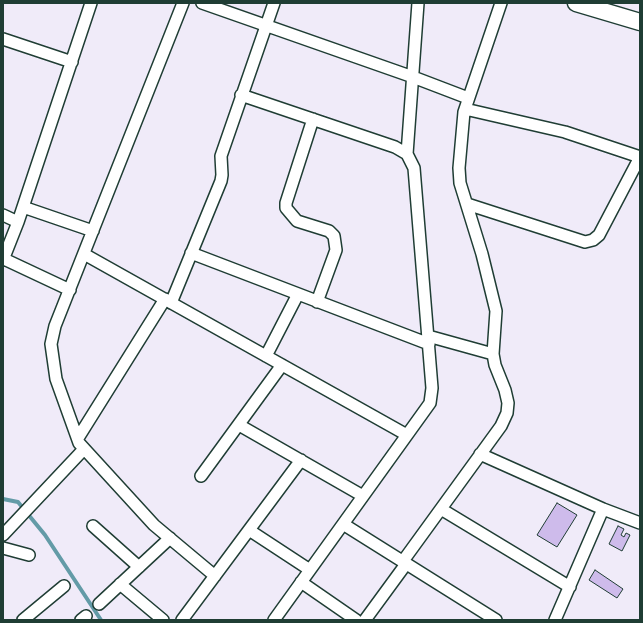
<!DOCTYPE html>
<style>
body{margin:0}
#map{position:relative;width:643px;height:623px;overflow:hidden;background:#f0ebf9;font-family:Dekko,sans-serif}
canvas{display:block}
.frame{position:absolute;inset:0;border:4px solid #1f3d34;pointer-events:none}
</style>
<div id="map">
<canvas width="643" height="623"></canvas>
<div class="frame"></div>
</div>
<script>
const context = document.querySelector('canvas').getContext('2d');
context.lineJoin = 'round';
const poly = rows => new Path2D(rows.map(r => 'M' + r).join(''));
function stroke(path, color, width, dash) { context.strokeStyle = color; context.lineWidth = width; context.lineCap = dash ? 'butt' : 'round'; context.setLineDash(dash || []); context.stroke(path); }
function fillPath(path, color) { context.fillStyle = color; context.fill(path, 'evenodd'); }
const stream = poly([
 [3,499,18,502,45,535,101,620]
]);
const building = poly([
 [557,503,577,515,557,547,537,535,557,503],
 [618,526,624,529,621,535,624,537,626,533,630,535,622,551,609,544,618,526],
 [595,570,623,589,617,598,589,580,595,570]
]);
const minor = poly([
 [183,3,55,326,51,344,56,379,79,443,154,525,215,576],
 [202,3,413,77,468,98],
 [3,39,72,62],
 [241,95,395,147,407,154,414,168,432,388,430,403,274,620],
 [465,109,565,132,640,157],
 [313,119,286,203,286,208,297,221,329,231,334,236,336,250,317,302],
 [407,154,418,3],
 [467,204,585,242,593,240,599,235,640,157],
 [23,207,93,231],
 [3,215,18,222],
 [191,253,429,344],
 [84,254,407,435],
 [4,259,70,290],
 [3,260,18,222,91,3],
 [171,303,221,181,222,175,221,156,274,3],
 [428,336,493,354],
 [266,356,298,294],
 [239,425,363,496],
 [78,438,165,299],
 [480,454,603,509,640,523],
 [201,476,282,365],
 [441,509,570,587],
 [343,524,496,620],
 [93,526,139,567],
 [249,530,310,570],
 [3,535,84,449],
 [3,548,29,555],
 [403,561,501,426,507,413,508,403,505,390,495,365,493,354,496,311,482,254,460,183,459,168,464,112,501,3],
 [301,582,356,620],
 [120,584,163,620],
 [99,604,170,538],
 [23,620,64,586],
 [81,620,86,616],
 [182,620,301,460],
 [365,620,406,564],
 [555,620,603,509]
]);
const secondary = poly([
 [576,3,640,22]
]);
stroke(stream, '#639ba7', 4);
fillPath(building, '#cebbeb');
stroke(building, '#1f3d34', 1);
stroke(minor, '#1f3d34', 14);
stroke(secondary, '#1f3d34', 19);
stroke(minor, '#fff', 11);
stroke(secondary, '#fff', 16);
</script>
